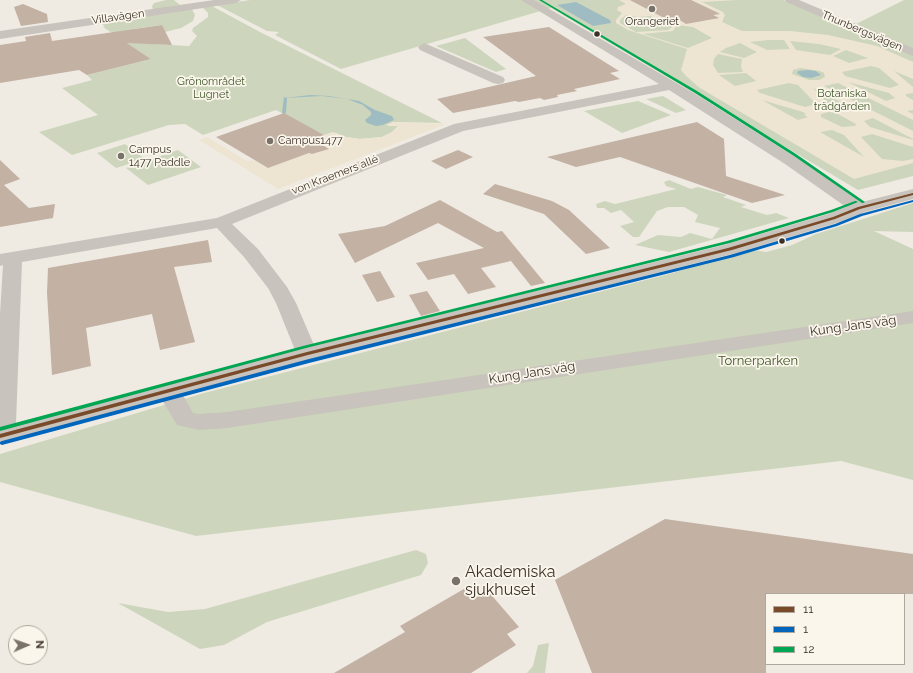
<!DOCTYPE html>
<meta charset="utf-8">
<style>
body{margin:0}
#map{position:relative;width:913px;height:673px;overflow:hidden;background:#efebe3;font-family:Raleway,sans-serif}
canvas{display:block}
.legend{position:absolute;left:765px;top:593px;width:140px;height:72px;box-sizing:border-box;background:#fbf6eb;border:1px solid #aea79d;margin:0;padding:5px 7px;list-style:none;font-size:12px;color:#3a3129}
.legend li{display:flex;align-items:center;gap:8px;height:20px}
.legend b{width:20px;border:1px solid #aea79d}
.north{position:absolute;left:8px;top:625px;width:40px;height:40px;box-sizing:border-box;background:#fbf6eb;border:1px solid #aea79d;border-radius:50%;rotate:88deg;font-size:11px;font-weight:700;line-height:16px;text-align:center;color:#3a3129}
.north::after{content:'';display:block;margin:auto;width:14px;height:18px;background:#79726a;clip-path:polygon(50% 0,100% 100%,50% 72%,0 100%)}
</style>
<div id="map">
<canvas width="913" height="673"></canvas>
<ul class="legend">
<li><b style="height:5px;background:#7a4b2a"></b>11</li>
<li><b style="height:5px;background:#0065bd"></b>1</li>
<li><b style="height:5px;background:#00a651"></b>12</li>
</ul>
<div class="north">N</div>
</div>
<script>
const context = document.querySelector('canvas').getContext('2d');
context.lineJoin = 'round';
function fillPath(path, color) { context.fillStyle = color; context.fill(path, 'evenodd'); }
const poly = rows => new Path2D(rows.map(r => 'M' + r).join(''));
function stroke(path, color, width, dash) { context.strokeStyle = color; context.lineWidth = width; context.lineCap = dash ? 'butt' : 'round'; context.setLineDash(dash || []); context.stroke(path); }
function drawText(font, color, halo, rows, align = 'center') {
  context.font = font + ' Raleway,sans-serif'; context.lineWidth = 3.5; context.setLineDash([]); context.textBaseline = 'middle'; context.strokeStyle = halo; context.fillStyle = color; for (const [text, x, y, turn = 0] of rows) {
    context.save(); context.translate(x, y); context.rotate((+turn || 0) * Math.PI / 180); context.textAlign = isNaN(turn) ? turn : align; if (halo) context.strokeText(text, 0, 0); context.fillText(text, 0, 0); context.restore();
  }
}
const green = poly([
 [166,0,174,0,180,5,153,10,152,6,154,3],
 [250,0,783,0,913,55,913,176,858,190,551,8,341,69,275,35,279,32,267,31,217,5],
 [904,0,913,0,913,49,854,25],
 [210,5,260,32,442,123,393,122,388,126,398,126,391,133,382,137,360,139,346,137,333,132,324,135,276,110,203,135,185,124,169,125,72,155,39,132,98,115,62,88,92,80,87,75,151,59,103,27,105,26,99,22,192,9,195,15,193,21,181,28,165,32,161,25,133,29,154,44,189,46,197,36,192,31,193,28,208,17,208,13,201,6],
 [465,38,506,69,496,72,436,46],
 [663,96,686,110,676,113,646,99],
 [638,101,671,115,622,133,584,111],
 [125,144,145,159,116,168,97,153],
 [178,150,201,167,148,185,126,168],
 [669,180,691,189,698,187,727,195,723,197,746,205,741,207,767,215,776,213,789,218,669,252,635,245,658,235,681,237,690,233,712,239,720,228,695,222,698,215,684,207,668,207,657,211,639,237,633,237,620,226,634,222,621,210,611,213,604,208,597,208,596,204,605,201,615,204,676,189,666,186,664,182],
 [913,203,913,232,874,231,913,249,913,480,841,461,196,536,0,482,0,454,204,393,673,273,747,249,766,252,792,245,816,234],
 [416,550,426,554,428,563,421,575,267,622,224,645,200,649,118,603,168,612,205,609],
 [549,643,545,673,527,673,533,666,538,645]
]);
const plaza = poly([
 [619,0,630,0,672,22,680,20,686,23,719,18,713,15,719,13,691,0,737,0,702,2,723,12,725,15,722,22,742,31,790,31,828,35,877,46,913,62,913,79,894,71,913,87,913,93,906,94,906,96,913,100,913,110,907,111,913,114,913,120,838,83,824,86,913,131,913,139,873,118,864,121,870,127,913,140,913,147,872,134,861,137,882,159,903,161,913,159,913,163,854,179,700,88,686,76,681,70,687,49,628,30,616,23,616,20,622,13,617,10,618,7,626,4],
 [626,15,638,17,650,16,659,22,669,23,672,27,668,30,636,32,620,23,620,20],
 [677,25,693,27,712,38,688,48,643,34,673,31],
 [768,40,784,40,790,49,767,50,750,42],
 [790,41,819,44,841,49,830,55,796,50],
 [740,43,757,52,744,58,720,52,726,48],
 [846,50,868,58,849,63,833,56],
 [718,54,742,59,741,67,743,72,718,73,713,65,714,59],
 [871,66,879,68,899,85,890,88,845,76,842,72],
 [800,68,820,71,824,73,825,77,819,80,809,80,792,74,793,70],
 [746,73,756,81,735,86,719,75],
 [848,82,889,93,895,98,886,101],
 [789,83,798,85,816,104,805,107,760,93,757,90],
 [813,88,853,108,842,110,830,106],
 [762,100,803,112,806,114,804,115,808,117,798,120],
 [829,112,836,113,856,124,855,126,842,127,821,117,821,114],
 [832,130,844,135,864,157,820,132],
 [393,122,446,124,278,189,199,140,207,137,247,161,253,160,268,168,309,153,312,154,329,149,313,139,333,132,346,137,360,139,382,137,397,129,398,126,385,125]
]);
const water = poly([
 [576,2,610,20,611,23,593,26,557,5],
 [808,70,816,71,821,75,811,78,803,77,797,73,798,71],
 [310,95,329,96,359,101,375,110,392,116,394,120,383,125,376,126,367,123,365,120,371,115,371,112,363,105,347,99,322,96,284,98]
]);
const stream = poly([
 [284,97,287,98,286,113,284,114,282,113,284,97]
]);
const building = poly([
 [630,0,691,0,720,14,713,15,719,18,686,24,680,20,672,22],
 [23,4,47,14,48,22,21,26,14,7],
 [162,25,172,45,127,43,151,59,87,75,79,70,0,83,0,45,26,41,25,37,50,33,52,41],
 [549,27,619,71,610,73,620,79,574,89,577,91,557,95,558,97,544,100,540,98,519,102,515,101,453,113,437,99,536,76,483,37],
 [284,113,324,135,313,139,329,149,312,154,309,153,268,168,216,137],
 [697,122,724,139,726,176,785,195,752,203,620,157,576,167,547,157],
 [458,150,473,157,446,169,431,161],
 [0,160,20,179,4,185,29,208,55,204,53,218,0,227],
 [495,184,552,201,569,210,610,248,586,254,544,214,483,194],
 [440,200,497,232,502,231,545,283,531,286,511,261,481,268,496,287,468,294,454,274,428,280,416,263,484,248,438,223,355,263,338,234,385,226],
 [208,240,212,262,174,267,195,342,160,350,152,314,86,328,91,366,52,375,47,293,48,268],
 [380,271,395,297,377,302,362,275],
 [427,291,440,311,421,316,409,295],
 [665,519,913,554,913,594,766,594,766,673,592,673,555,580],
 [469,586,477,597,488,591,519,627,507,634,516,645,471,673,334,673,405,632,400,626]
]);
const minor = poly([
 [214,0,241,0,236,3,0,39,0,31,214,0],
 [521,0,534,0,697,95,797,158,862,202,913,189,913,199,865,212,840,222,736,253,311,360,183,395,193,413,199,414,227,412,913,311,913,323,227,428,199,430,177,425,162,400,0,444,0,314,3,265,0,266,0,254,217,218,454,124,659,84,521,0],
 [669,90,785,164,846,207,828,214,724,245,314,345,296,303,287,287,258,249,232,224,463,131,669,90],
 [217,228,244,257,268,288,276,303,295,350,16,423,22,262,217,228],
 [785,0,799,0,913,48,913,56,786,2,785,0],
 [424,43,503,77,505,80,503,83,498,84,493,83,420,50,418,47,424,43]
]);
const bus1 = poly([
 [913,193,913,195,860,209,835,219,732,250,308,355,0,438,0,434,307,352,728,248,833,217,858,207,913,193]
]);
const bus2 = poly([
 [913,200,913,202,862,216,837,226,734,257,309,363,2,445,0,444,0,442,2,441,309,359,730,255,835,224,860,214,913,200]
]);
const bus3 = poly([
 [539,0,542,0,697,91,796,154,865,202,863,203,862,203,794,156,695,93,539,0],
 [855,201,856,201,858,202,833,212,730,243,306,348,0,431,0,427,303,346,727,241,831,210,855,201]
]);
const markers = [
 [652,9,4,"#79726a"],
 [597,34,3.5,"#3a3129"],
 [270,141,4,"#79726a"],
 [121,156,4,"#79726a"],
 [782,241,3.5,"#3a3129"],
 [456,581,5,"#79726a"]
];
const farStreetnames = [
 ["Villavägen",118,17,-8],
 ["Thunbergsvägen",862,31,23],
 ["von Kraemers allé",335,175,-21]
];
const farPoinames = [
 ["Orangeriet",652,22,"center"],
 ["Campus1477",278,141],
 ["Campus",129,150],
 ["1477 Paddle",129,163]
];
const farParknames = [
 ["Grönområdet",211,82],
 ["Lugnet",211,95],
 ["Botaniska",842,94],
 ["trädgården",842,107]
];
const streetNames = [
 ["Kung Jans väg",853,326,-8],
 ["Kung Jans väg",532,373,-9]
];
const parkNames = [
 ["Tornerparken",758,361]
];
const nearPoinames = [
 ["Akademiska",465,572],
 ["sjukhuset",465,590]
];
fillPath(green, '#cdd6bc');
fillPath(plaza, '#ede5d2');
fillPath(water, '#9ebcc1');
fillPath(stream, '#9ebcc1');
fillPath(building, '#c3b1a4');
fillPath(minor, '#c8c3bc');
fillPath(bus1, '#7a4b2a');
fillPath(bus2, '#0065bd');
fillPath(bus3, '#00a651');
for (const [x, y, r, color] of markers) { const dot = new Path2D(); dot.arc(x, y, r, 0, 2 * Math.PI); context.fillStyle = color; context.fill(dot); stroke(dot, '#fbf6eb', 1.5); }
drawText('11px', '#3a3129', '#fbf6eb', farStreetnames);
drawText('11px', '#3a3129', '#fbf6eb', farPoinames, 'left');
drawText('11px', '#42592c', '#fbf6eb', farParknames);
drawText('13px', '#3a3129', '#fbf6eb', streetNames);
drawText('13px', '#42592c', '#fbf6eb', parkNames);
drawText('16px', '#3a3129', '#fbf6eb', nearPoinames, 'left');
</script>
